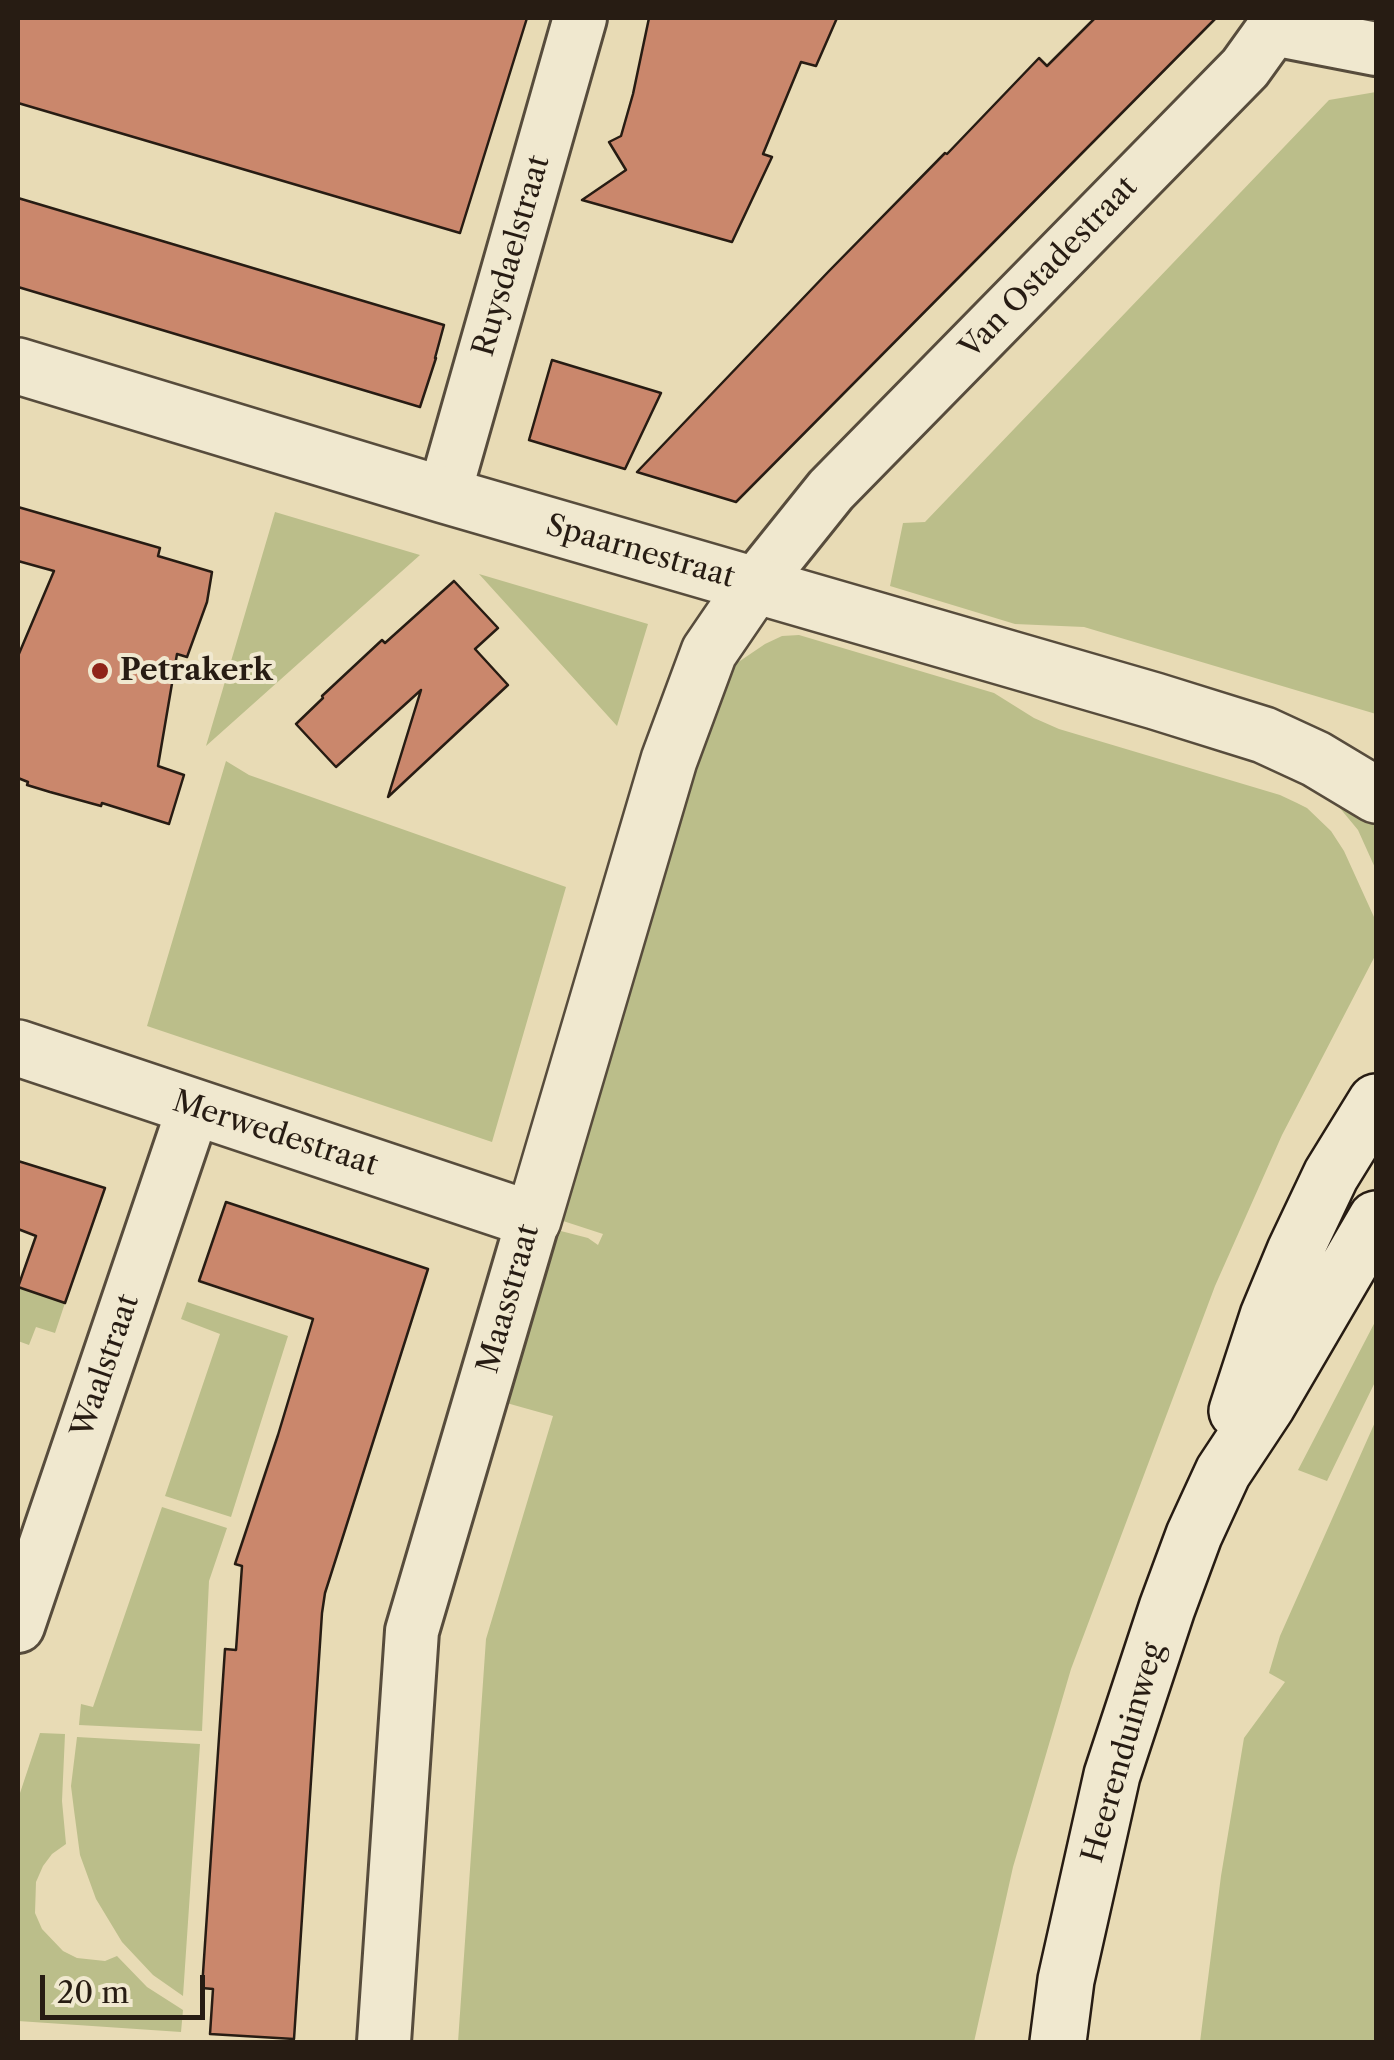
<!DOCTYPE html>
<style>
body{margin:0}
#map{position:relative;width:1394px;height:2060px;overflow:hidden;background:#e8dbb5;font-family:"Libre Caslon Text",serif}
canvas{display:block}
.frame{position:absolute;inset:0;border:20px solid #271c13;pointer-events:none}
.scale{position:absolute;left:40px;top:1975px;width:165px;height:45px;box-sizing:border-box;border:5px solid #271c13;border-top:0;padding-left:12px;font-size:30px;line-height:35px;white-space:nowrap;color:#271c13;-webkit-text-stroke:8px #f0e8cf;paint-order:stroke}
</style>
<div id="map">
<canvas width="1394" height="2060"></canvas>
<div class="frame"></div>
<div class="scale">20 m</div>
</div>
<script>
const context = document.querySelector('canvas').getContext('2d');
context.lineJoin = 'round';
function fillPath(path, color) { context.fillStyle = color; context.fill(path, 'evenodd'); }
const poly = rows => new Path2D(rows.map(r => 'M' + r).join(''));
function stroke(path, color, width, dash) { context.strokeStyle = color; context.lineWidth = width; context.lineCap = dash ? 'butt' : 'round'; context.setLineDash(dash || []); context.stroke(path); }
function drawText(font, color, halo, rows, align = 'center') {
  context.font = font + ' "Libre Caslon Text",serif'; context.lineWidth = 8; context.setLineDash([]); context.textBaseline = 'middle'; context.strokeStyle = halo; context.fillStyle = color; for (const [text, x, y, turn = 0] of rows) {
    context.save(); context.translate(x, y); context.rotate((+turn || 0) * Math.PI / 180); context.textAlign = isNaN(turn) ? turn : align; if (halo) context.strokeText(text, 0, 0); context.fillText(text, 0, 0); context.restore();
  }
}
const green = poly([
 [1376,92,1376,714,1084,627,1015,624,890,586,903,523,925,522,1329,100],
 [275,512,420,555,206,746],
 [479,574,648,624,617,726],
 [799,635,994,693,1034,718,1059,729,1280,795,1297,803,1307,808,1331,831,1344,851,1374,917,1376,954,1282,1135,1215,1286,1071,1669,1013,1867,974,2042,458,2042,486,1639,553,1416,503,1402,553,1229,588,1238,598,1245,603,1234,557,1219,709,710,734,665,765,644,782,636],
 [226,761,249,775,566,887,492,1142,147,1026],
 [1334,801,1376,810,1376,870,1358,830],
 [18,1287,65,1303,55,1333,36,1327,29,1345,18,1341],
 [187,1302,288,1336,231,1517,165,1496,220,1334,181,1319],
 [1376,1320,1376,1380,1327,1481,1298,1470],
 [1376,1420,1376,2042,1200,2042,1221,1876,1244,1738,1285,1682,1269,1673,1280,1636],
 [162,1507,227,1528,209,1581,202,1731,79,1725,81,1704,93,1707],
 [40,1733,65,1734,62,1801,66,1844,52,1854,43,1866,36,1882,35,1913,42,1929,63,1951,77,1958,105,1961,117,1956,147,1987,183,2010,181,2032,18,2021,18,1799],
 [77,1737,200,1744,183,1996,153,1975,122,1942,96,1899,80,1855,74,1810,71,1786]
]);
const building = poly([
 [18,18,527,18,460,233,18,103,18,18],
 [649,18,837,18,816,66,801,62,763,154,772,157,732,242,582,200,626,170,609,142,621,136,633,94,649,18],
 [1095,18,1216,18,736,502,637,472,829,271,945,153,947,154,1039,58,1047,66,1095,18],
 [18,198,444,325,435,358,436,358,420,407,18,287,18,198],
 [552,360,661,393,625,469,529,440,552,360],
 [18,507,160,548,158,556,212,572,207,602,187,657,177,654,158,766,184,775,169,824,102,803,101,806,50,792,27,785,28,782,18,778,18,656,54,571,18,561,18,507],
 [454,581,498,628,475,649,508,685,388,797,421,690,336,767,296,724,323,698,322,696,382,640,385,643,454,581],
 [18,1161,105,1188,65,1303,18,1287,36,1236,18,1229,18,1161],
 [226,1202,428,1269,325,1593,322,1613,294,2039,210,2034,213,1989,202,1988,225,1649,236,1650,242,1566,235,1564,278,1435,313,1319,199,1281,226,1202]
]);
const minor = poly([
 [444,495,580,18],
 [754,586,831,490,1245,68,1273,29,1376,49],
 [18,1626,194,1107],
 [384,2042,412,1631,533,1220]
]);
const tertiary = poly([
 [18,366,444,495,1155,701,1264,735,1316,759,1376,795],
 [18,1048,533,1220,669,760,709,652,754,586]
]);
const secondary = poly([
 [1237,1411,1268,1316,1295,1251,1331,1175,1376,1102],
 [1058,2042,1066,1980,1112,1775,1167,1608,1194,1535,1223,1472,1268,1404,1376,1219]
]);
const markers = [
 [100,671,10,"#8f2418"]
];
const streetNames = [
 ["Ruysdaelstraat",512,256,-74],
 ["Van Ostadestraat",1049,268,-46],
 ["Spaarnestraat",640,552,16],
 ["Merwedestraat",275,1134,18],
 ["Maasstraat",509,1299,-74],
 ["Waalstraat",106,1366,-71],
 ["Heerenduinweg",1124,1753,-74]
];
const poiNames = [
 ["Petrakerk",120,671]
];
fillPath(green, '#bbbe8a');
fillPath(building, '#ca876c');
stroke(building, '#271c13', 2.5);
stroke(minor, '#574c3c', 58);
stroke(tertiary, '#574c3c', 60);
stroke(secondary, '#271c13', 60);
stroke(minor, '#f0e8cf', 52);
stroke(tertiary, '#f0e8cf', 55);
stroke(secondary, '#f0e8cf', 55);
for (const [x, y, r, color] of markers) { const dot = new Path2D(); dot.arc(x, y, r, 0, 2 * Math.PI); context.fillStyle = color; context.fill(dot); stroke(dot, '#f0e8cf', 4); }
drawText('30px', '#271c13', '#f0e8cf', streetNames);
drawText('bold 30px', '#271c13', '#f0e8cf', poiNames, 'left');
</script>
